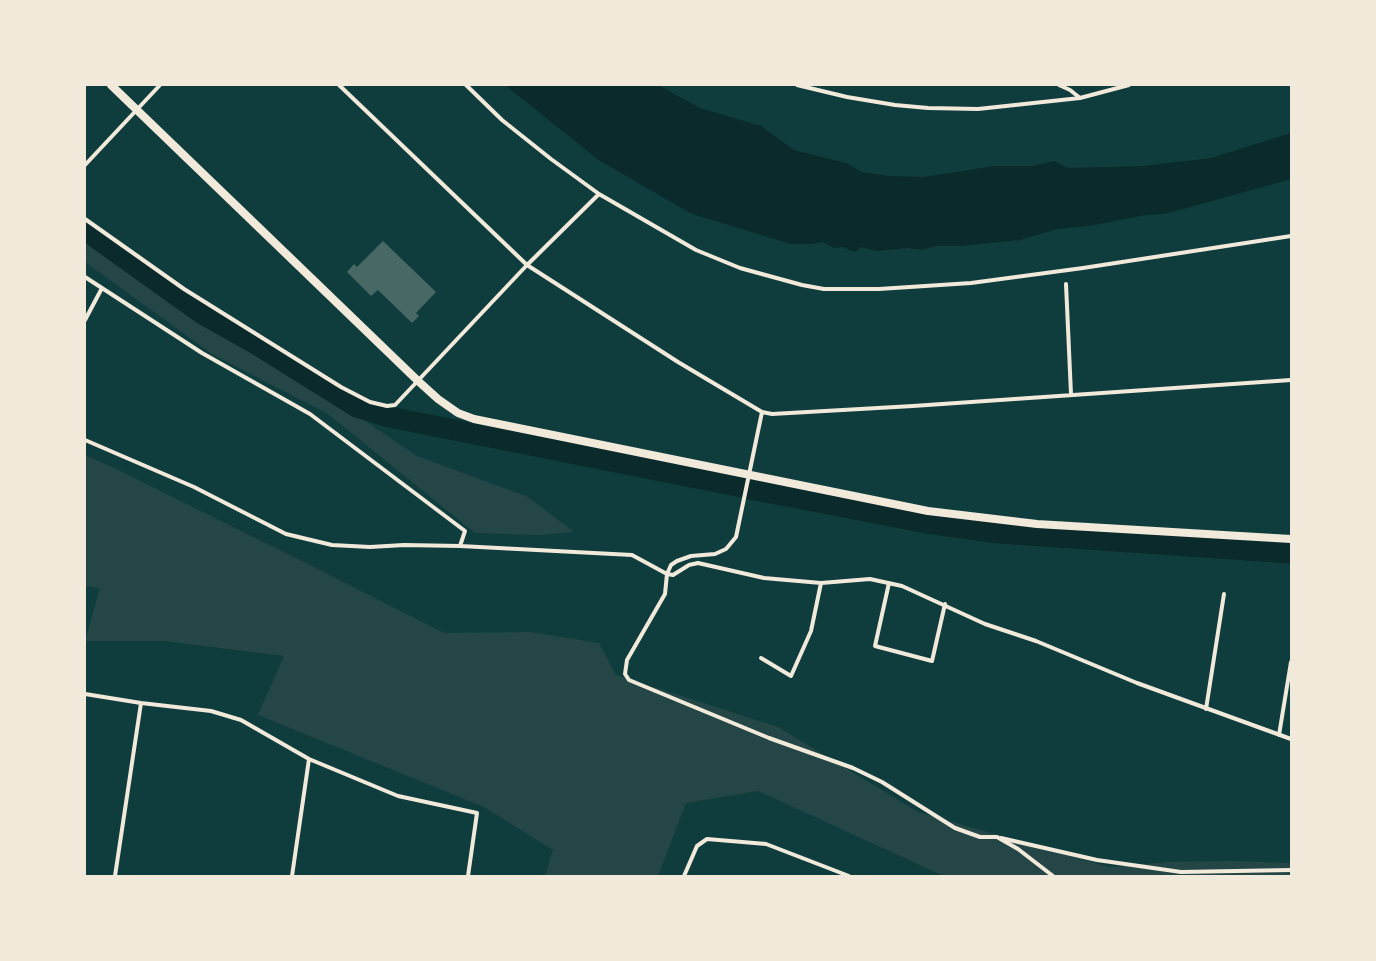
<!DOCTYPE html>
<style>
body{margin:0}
#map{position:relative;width:1376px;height:961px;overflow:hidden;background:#0f3d3e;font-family:Mulish,sans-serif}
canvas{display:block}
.frame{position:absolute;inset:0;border:86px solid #f1e9da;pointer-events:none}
</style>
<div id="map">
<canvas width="1376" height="961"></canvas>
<div class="frame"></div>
</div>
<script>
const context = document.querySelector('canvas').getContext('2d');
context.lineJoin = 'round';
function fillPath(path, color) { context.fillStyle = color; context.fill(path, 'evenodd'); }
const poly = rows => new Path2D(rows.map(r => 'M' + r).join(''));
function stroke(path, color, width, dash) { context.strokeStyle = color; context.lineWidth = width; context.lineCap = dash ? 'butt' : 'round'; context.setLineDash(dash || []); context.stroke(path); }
const green = poly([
 [85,237,194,316,297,375,417,456,528,497,574,532,539,535,475,533,328,414,212,354,85,262],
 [85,455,112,467,306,563,444,633,530,632,599,643,616,675,778,727,918,812,1109,867,1168,862,1235,861,1291,863,1291,876,944,876,758,791,686,803,658,876,545,876,553,850,484,807,258,715,284,656,164,641,85,641,100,588,85,586]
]);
const water = poly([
 [505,85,658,85,700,108,761,126,794,150,846,163,862,172,890,176,924,177,995,166,1032,166,1054,161,1068,168,1143,166,1211,158,1291,133,1291,179,1165,214,1145,215,1089,226,1057,229,1020,240,960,246,935,246,922,250,908,248,876,251,861,247,854,252,843,247,834,248,823,242,810,244,791,244,692,214,600,161]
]);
const river = poly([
 [85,230,201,313,256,344,357,407,389,417,742,487],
 [750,489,927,523,999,533,1291,553]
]);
const building = poly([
 [383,241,436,292,416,313,419,316,412,323,378,290,371,296,347,272,354,264,357,267]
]);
const minor = poly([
 [339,85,527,265,678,362,762,412,772,414,913,406,1291,380],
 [466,85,502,120,551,159,599,194,696,250,740,268,802,285,824,289,879,289,971,283,1083,268,1291,236],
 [797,85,847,97,895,105,928,108,978,109,1080,98,1129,85],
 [1059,85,1070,90,1080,98],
 [85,165,160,85],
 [85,219,184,289,341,387,370,402,387,406,395,405,527,265,599,194],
 [85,277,202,353,310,414,465,531,460,546],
 [1066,284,1071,394],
 [85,320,102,288],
 [762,412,736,537,726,549,715,554,691,556,677,561,671,565,667,574,665,594,627,660,625,674,629,680,769,738,853,768,882,782,955,828,980,837,997,837,1018,849,1053,876],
 [85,440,194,487,286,534,332,545,370,547,404,545,460,546,632,555,667,574,673,575,689,565,698,563,764,578,821,583,870,579,902,586,985,624,1036,641,1137,683,1291,739],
 [889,583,875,646,932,661,945,604],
 [761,658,791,676,811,631,821,583],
 [85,694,141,703,211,711,241,720,309,759,398,796,477,813,468,876],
 [1206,709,1224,594],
 [1279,735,1291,662],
 [1001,838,1097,860,1181,872,1291,870],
 [115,876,141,703],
 [292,876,309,759],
 [684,876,697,846,707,839,766,844,849,876]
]);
const primary = poly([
 [111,85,417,380,438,399,458,413,474,419,928,511,1037,524,1291,539]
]);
fillPath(green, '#244646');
fillPath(water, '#0a2a2b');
stroke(river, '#0a2a2b', 21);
fillPath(building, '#486865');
stroke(minor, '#f1e9da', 4);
stroke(primary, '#f1e9da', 8);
</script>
